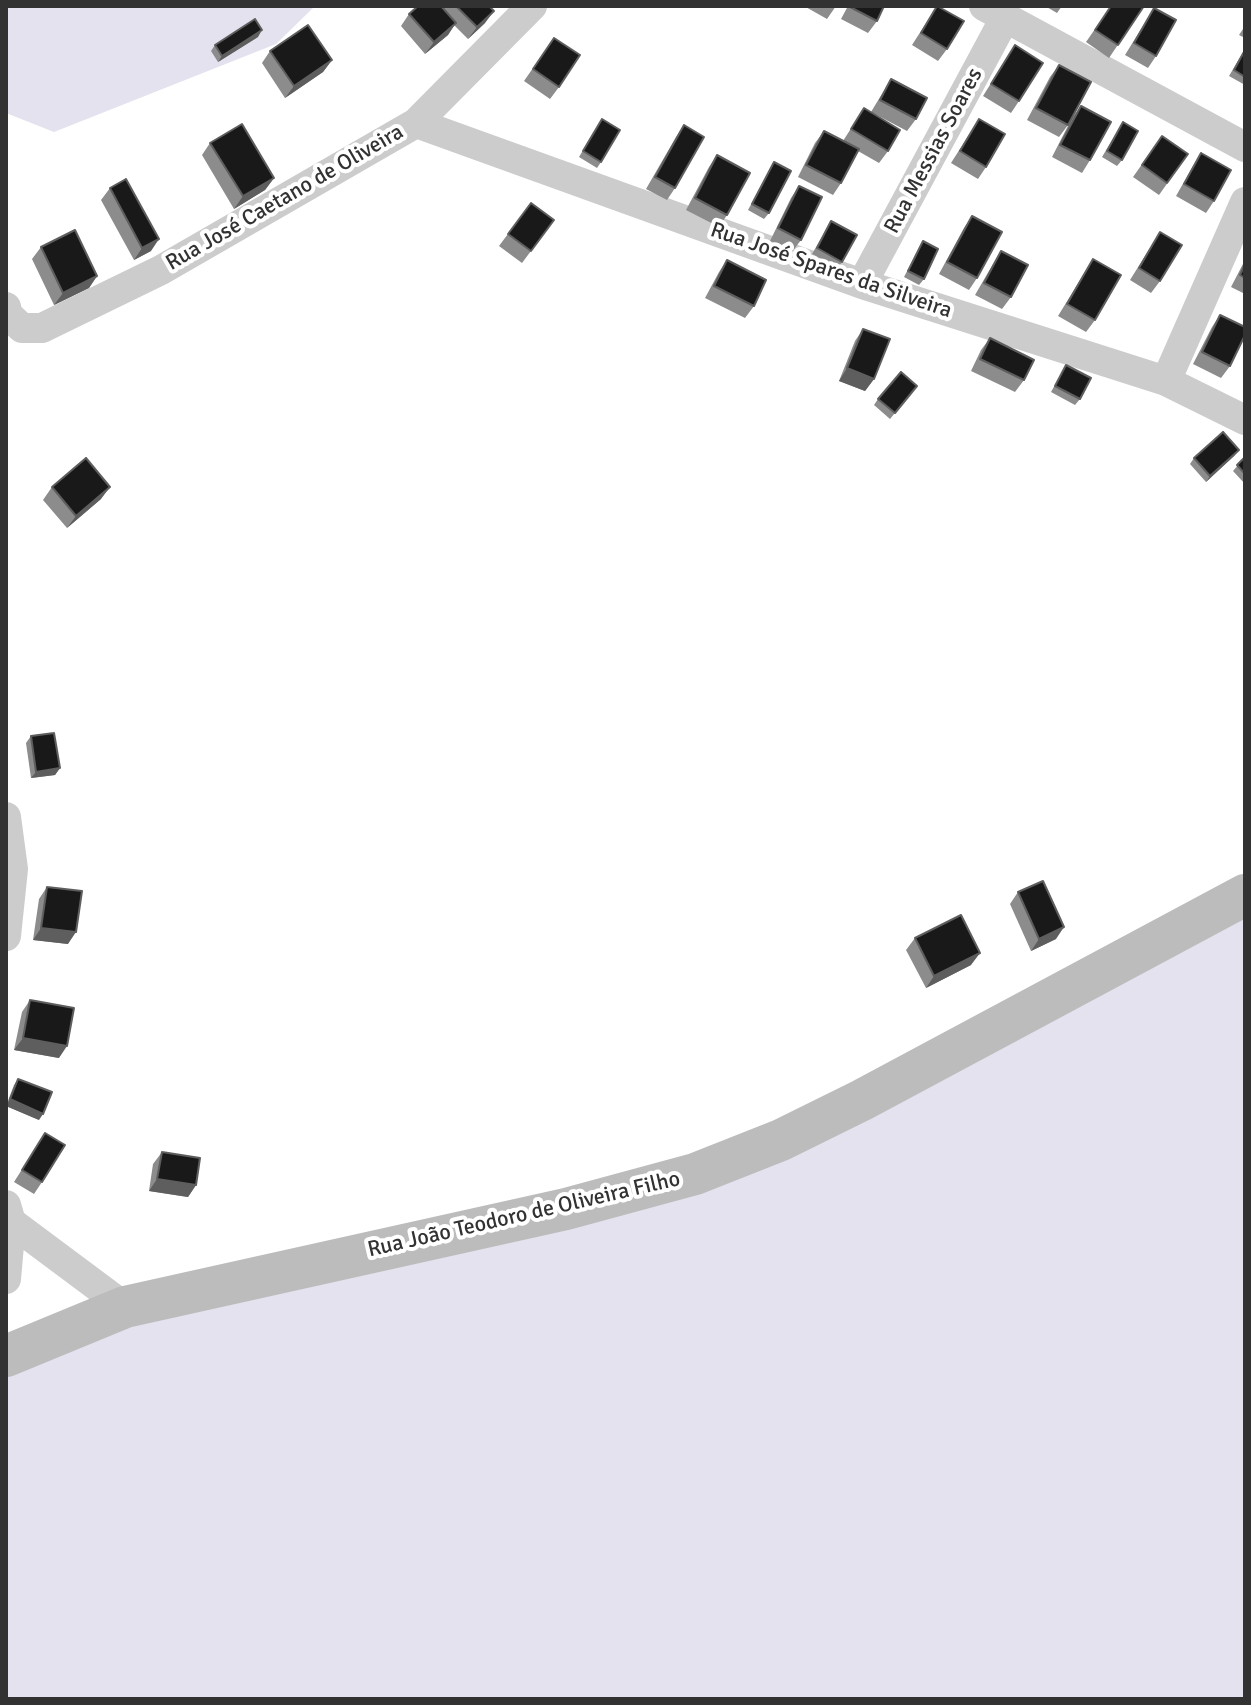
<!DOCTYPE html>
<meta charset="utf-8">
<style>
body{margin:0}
#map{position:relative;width:1251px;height:1705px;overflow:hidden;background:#fff;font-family:Signika,sans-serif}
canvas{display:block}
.frame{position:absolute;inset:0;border:8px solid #323232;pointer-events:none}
</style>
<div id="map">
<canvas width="1251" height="1705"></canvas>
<div class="frame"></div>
</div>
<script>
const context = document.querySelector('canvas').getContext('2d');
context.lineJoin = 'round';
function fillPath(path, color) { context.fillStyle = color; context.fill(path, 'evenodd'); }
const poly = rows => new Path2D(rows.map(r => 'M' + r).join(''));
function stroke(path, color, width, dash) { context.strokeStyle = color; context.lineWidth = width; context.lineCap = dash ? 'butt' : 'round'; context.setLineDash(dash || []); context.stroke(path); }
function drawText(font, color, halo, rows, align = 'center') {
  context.font = font + ' Signika,sans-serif'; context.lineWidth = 8; context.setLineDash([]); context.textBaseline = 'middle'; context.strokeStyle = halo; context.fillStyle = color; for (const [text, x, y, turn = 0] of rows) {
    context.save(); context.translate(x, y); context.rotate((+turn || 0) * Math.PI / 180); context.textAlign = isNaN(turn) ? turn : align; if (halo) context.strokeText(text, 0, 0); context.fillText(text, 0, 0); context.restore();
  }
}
const green = poly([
 [6,6,315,6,276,44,54,132,6,113],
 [1245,895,1245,1699,6,1699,6,1356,695,1174]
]);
const street = poly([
 [984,6,1245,147],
 [416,123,862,284,1166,381,1245,420],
 [862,284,1005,18],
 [6,307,8,315,22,328,42,328,161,270,416,123,532,6],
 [1166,381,1245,202],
 [6,817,13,869,6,936],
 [6,1205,11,1222,125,1307],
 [6,1279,11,1222]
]);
const secondary = poly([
 [6,1356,125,1307,566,1209,695,1174,781,1140,862,1100,1245,895]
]);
const wall = poly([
 [418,6,489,6,485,23,468,39,454,25,448,35,425,54,401,26,409,14],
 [804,6,836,6,827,19],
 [848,6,884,6,877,21,868,33,841,19],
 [937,6,947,49,938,61,912,45],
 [1045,6,1062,6,1057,13],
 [1111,6,1144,6,1109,58,1086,42],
 [1154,8,1156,56,1148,68,1125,55],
 [1245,26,1245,38,1239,35],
 [258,37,218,62,211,51,215,45],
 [554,38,559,87,550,99,524,81],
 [1015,45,1019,101,1011,113,983,96],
 [1245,49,1245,85,1229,76],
 [270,51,332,60,323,72,285,98,262,63],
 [1059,65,1068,125,1059,137,1027,120,1050,77],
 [891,79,916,119,907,131,871,112],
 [1081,106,1090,160,1082,173,1052,157,1072,118],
 [864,108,888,151,879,163,858,151,841,183,833,195,798,177,815,143,824,131,843,141],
 [979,119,986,167,978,179,951,163],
 [1123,122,1122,160,1117,166,1102,157],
 [598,125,601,162,597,168,579,157],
 [684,125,675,188,667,200,646,189,676,137],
 [1162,136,1188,154,1159,195,1133,177],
 [210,143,274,178,265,190,234,209,202,155],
 [1201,153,1214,201,1206,213,1176,196,1193,166],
 [717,155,727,215,719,227,686,210,709,167],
 [774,162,769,213,764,219,748,210],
 [799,186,801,240,792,252,770,241,791,198],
 [110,188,151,251,134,260,101,200],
 [531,203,554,220,522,263,499,246],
 [972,216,977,278,969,290,939,274,964,228],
 [831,221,842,262,838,268,812,254],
 [1160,232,1160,281,1151,293,1130,280],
 [923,241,924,279,919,285,904,277],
 [41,247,97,276,89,288,54,305,32,259],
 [1001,251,1011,297,1002,309,975,295,993,264],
 [1093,259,1095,320,1086,332,1058,316],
 [727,260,754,306,745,318,705,298,719,272],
 [1245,260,1245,294,1231,287],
 [1220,315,1230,366,1221,378,1193,364,1212,327],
 [863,329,874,379,865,391,839,381,855,341],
 [990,338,1024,380,1015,392,971,371,981,350],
 [1066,365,1080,399,1075,405,1051,392],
 [917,386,890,419,874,405,878,399],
 [1239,450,1234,456,1206,482,1190,464,1194,458],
 [1245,457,1245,484,1233,471],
 [52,487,101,499,67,528,43,500],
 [31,736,60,768,55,775,31,778,26,743],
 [47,887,68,944,33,940,39,899],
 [1018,892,1056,939,1031,951,1010,904],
 [915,938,971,965,926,988,906,950],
 [30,1000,59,1058,14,1050,22,1012],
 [18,1079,39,1120,6,1106,14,1085],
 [45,1133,42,1182,34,1194,14,1182],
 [162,1152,196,1185,188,1197,149,1191,153,1164]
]);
const shadedWall = poly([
 [494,11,485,23,468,39,477,27],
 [456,23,448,35,425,54,434,42],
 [262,30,258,37,218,62,222,56],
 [332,60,323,72,285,98,294,86],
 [274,178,265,190,234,209,243,196],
 [159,239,151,251,134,260,142,248],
 [97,276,89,288,54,305,63,293],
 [847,368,874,379,865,391,839,381],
 [1239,450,1234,456,1206,482,1210,476],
 [110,487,101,499,67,528,76,516],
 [60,768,55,775,31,778,36,772],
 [1064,927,1056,939,1031,951,1039,939],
 [41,928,76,932,68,944,33,940],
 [980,953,971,965,926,988,934,976],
 [23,1038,67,1046,59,1058,14,1050],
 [10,1099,43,1114,39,1120,6,1106],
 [157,1179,196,1185,188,1197,149,1191]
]);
const building = poly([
 [418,6,441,6,456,23,434,42,409,14,418,6],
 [456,6,489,6,494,11,477,27,456,6],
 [850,6,884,6,877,21,850,7,850,6],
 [937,6,964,21,947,49,921,33,937,6],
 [1111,6,1144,6,1118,45,1095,30,1111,6],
 [1154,8,1176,20,1156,56,1134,43,1154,8],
 [255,19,262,30,222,56,215,45,255,19],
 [308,25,332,60,294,86,270,51,308,25],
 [554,38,580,55,559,87,533,69,554,38],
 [1015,45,1043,63,1019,101,991,84,1015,45],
 [1245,50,1245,77,1234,70,1245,50],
 [1059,65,1091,82,1068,125,1036,108,1059,65],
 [891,79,927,98,916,119,880,100,891,79],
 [1081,106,1111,122,1090,160,1060,145,1081,106],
 [864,108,900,130,888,151,851,129,864,108],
 [602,119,620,130,601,162,583,151,602,119],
 [979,119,1005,134,986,167,960,151,979,119],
 [1123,122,1138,131,1122,160,1107,151,1123,122],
 [242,124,274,178,243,196,210,143,242,124],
 [684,125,704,137,675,188,655,177,684,125],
 [824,131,859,149,841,183,806,165,824,131],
 [1162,136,1188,154,1167,183,1142,165,1162,136],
 [1201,153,1231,170,1214,201,1184,184,1201,153],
 [717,155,750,173,727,215,695,198,717,155],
 [774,162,791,171,769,213,752,204,774,162],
 [126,179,159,239,142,248,110,188,126,179],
 [799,186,822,197,801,240,778,228,799,186],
 [531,203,554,220,531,251,508,234,531,203],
 [972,216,1002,232,977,278,947,262,972,216],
 [831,221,857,235,842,262,817,248,831,221],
 [75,230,97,276,63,293,41,247,75,230],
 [1160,232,1182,245,1160,281,1139,268,1160,232],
 [923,241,938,249,924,279,908,271,923,241],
 [1001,251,1028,265,1011,297,984,283,1001,251],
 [1093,259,1121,275,1095,320,1067,304,1093,259],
 [727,260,766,280,754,306,714,286,727,260],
 [1245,264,1245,278,1240,275,1245,264],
 [1220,315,1245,327,1245,335,1230,366,1202,352,1220,315],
 [863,329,890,339,874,379,847,368,863,329],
 [990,338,1034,360,1024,380,980,359,990,338],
 [1066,365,1091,378,1080,399,1055,386,1066,365],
 [901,372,917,386,895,413,878,399,901,372],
 [1223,432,1239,450,1210,476,1194,458,1223,432],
 [1245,457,1245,474,1237,465,1245,457],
 [86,458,110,487,76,516,52,487,86,458],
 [54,733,60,768,36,772,31,736,54,733],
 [1043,881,1064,927,1039,939,1018,892,1043,881],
 [47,887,82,891,76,932,41,928,47,887],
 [961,915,980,953,934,976,915,938,961,915],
 [30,1000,74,1008,67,1046,23,1038,30,1000],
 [18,1079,52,1092,43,1114,10,1099,18,1079],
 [45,1133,65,1145,42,1182,22,1170,45,1133],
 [162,1152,200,1158,196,1185,157,1179,162,1152]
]);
const streetNames = [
 ["Rua Messias Soares",934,151,-62],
 ["Rua José Caetano de Oliveira",285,198,-30],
 ["Rua José Spares da Silveira",831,271,19],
 ["Rua João Teodoro de Oliveira Filho",524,1215,-13]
];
fillPath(green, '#e3e2ee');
stroke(street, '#ccc', 30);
stroke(secondary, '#bcbcbc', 42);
fillPath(wall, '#8c8c8c');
fillPath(shadedWall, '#5e5e5e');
fillPath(building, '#191919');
stroke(building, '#5e5e5e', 2);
drawText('22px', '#323232', '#fff', streetNames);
</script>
